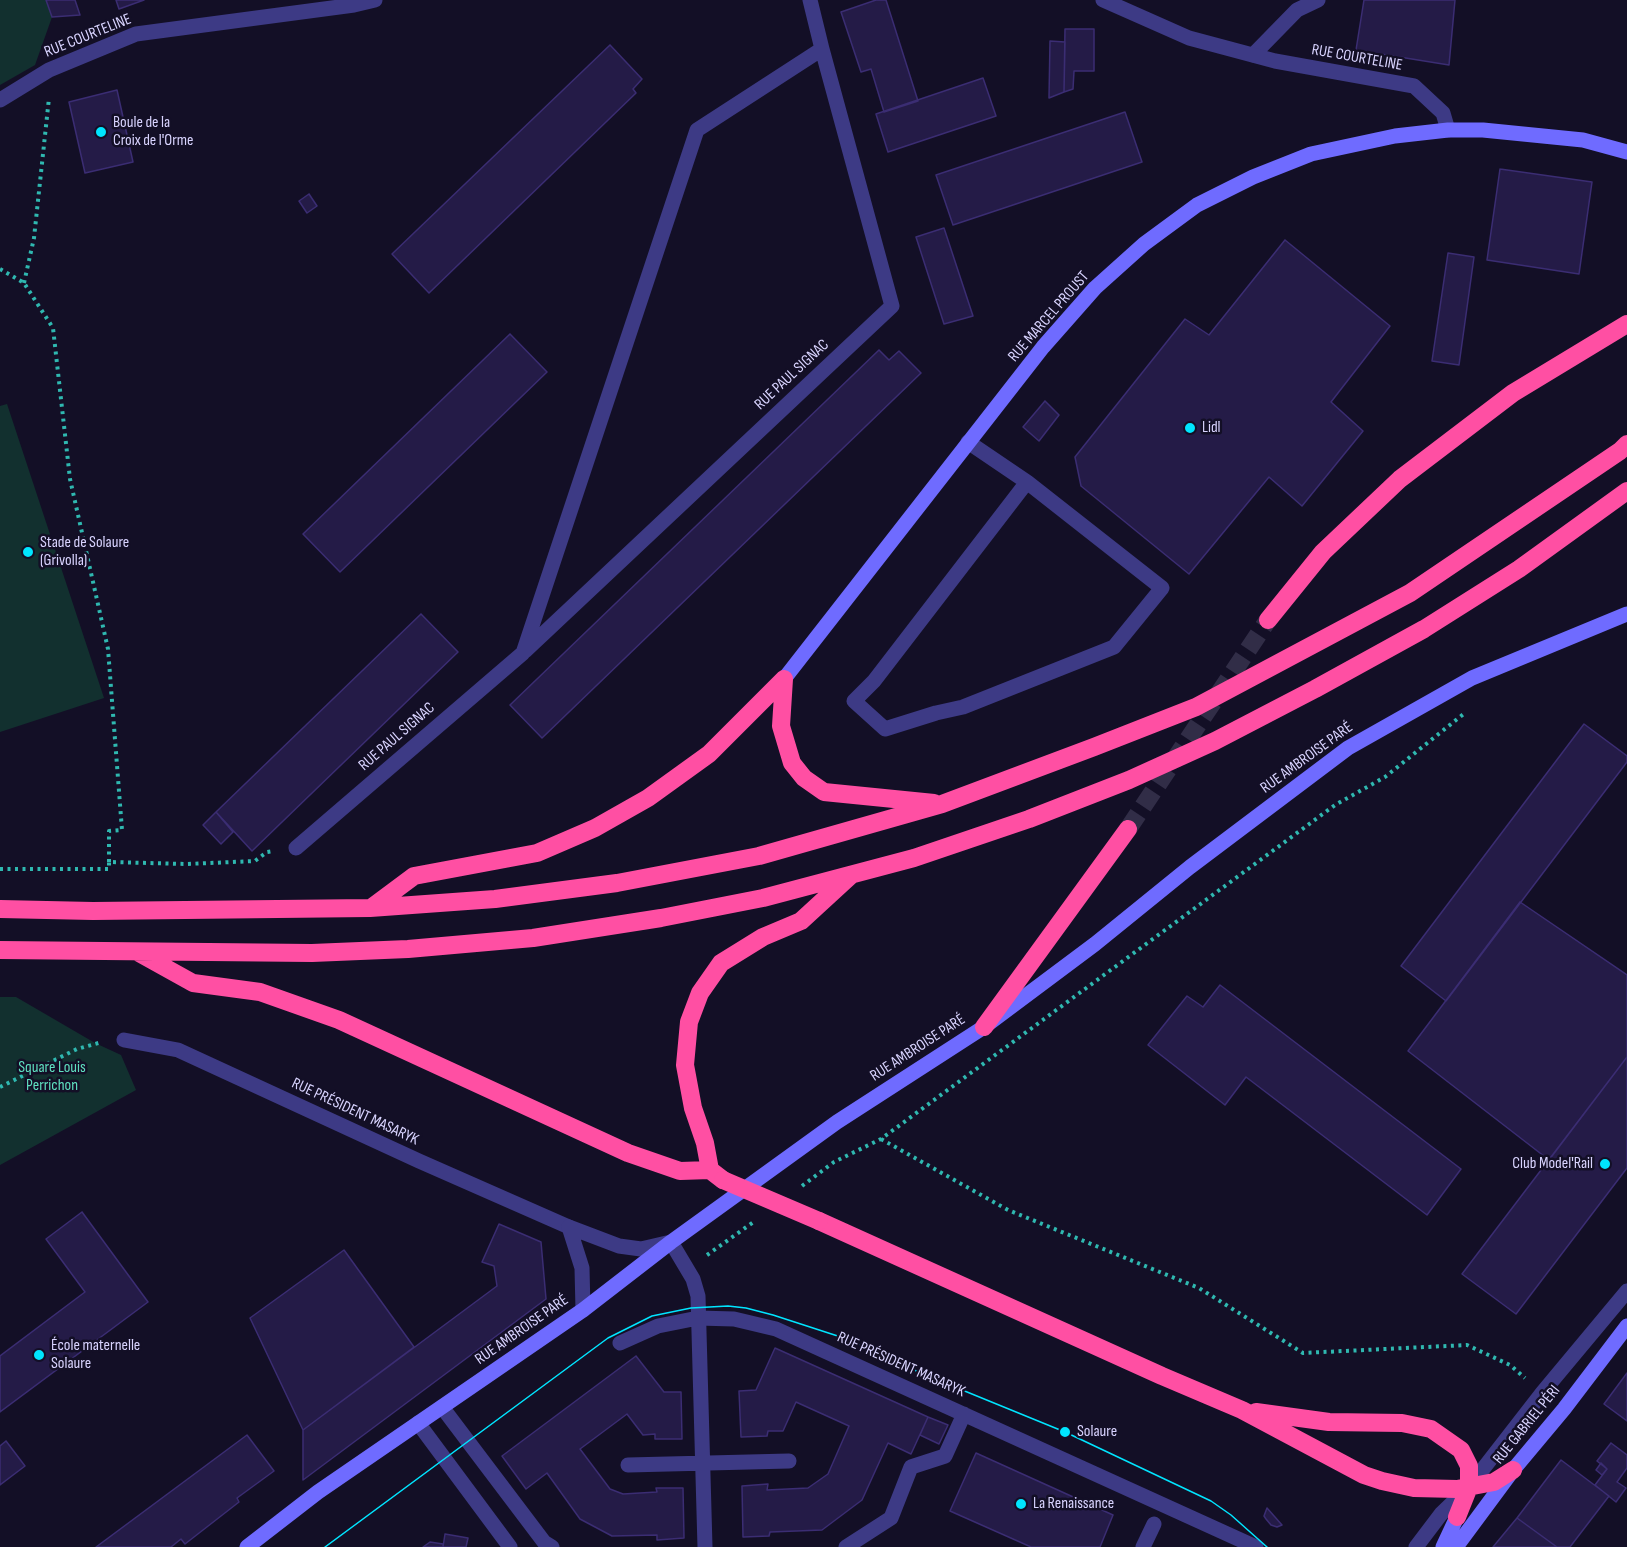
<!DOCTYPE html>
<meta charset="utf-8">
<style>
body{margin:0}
canvas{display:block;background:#130f26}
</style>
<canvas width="1627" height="1547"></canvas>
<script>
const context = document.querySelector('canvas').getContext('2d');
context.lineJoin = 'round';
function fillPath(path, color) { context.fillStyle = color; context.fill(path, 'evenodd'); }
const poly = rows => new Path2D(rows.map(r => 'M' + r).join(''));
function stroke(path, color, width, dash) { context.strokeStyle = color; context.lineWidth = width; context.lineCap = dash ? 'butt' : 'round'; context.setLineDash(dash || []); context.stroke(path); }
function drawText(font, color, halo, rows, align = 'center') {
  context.font = font + ' "Sofia Sans Condensed",sans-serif'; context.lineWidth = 5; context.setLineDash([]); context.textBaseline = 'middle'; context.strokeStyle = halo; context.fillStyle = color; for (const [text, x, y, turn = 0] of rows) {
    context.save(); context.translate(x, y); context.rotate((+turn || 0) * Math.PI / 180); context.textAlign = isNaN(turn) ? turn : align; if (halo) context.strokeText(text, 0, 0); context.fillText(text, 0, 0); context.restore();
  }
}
const green = poly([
 [0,0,46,0,52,17,35,65,0,85],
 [7,404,104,698,0,732,0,406],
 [0,997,16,997,95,1043,121,1055,136,1090,0,1165]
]);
const building = poly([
 [46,0,75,0,80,15,52,17,46,0],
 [116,0,144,0,119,9,116,0],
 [876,0,886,0,918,101,884,112,871,69,861,72,841,12,876,0],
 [1364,0,1455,0,1449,65,1356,50,1364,0],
 [1065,29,1094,29,1094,71,1074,71,1073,89,1064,92,1065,29],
 [1050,41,1065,42,1064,92,1049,98,1050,41],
 [610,45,642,79,633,89,636,93,429,293,392,254,610,45],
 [983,78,996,116,888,152,876,114,983,78],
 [117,90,133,162,85,173,69,102,117,90],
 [1125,112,1142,162,953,225,936,175,1125,112],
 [1500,169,1592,182,1579,274,1487,260,1500,169],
 [309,194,317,206,307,213,299,201,309,194],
 [944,228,973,316,944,324,916,237,944,228],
 [1285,240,1390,326,1331,402,1363,431,1302,506,1269,477,1189,574,1081,486,1075,457,1185,319,1209,335,1285,240],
 [1448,253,1474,257,1459,365,1432,361,1448,253],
 [510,334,547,372,340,572,303,534,510,334],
 [879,350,889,360,899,351,921,373,542,738,510,705,879,350],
 [1045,401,1059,415,1039,441,1023,427,1045,401],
 [421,614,458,652,252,851,216,812,421,614],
 [1584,724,1627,756,1627,762,1446,1001,1401,966,1584,724],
 [216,812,233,832,221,844,203,825,216,812],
 [1520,902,1627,975,1627,1057,1549,1160,1408,1051,1520,902],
 [1220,985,1461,1169,1427,1215,1246,1077,1225,1105,1148,1045,1187,996,1203,1007,1220,985],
 [1627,1057,1627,1168,1516,1314,1462,1274,1627,1057],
 [82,1212,148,1302,0,1412,0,1356,85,1292,46,1239,82,1212],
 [499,1224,541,1242,546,1299,303,1480,303,1430,497,1286,494,1266,482,1262,499,1224],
 [344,1250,414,1347,303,1430,250,1318,344,1250],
 [775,1348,928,1417,911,1454,888,1443,862,1500,822,1530,770,1532,769,1536,743,1537,742,1486,768,1484,767,1490,808,1488,828,1474,849,1426,796,1402,783,1431,768,1431,767,1436,741,1437,739,1391,756,1390,775,1348],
 [636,1356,664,1392,681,1392,682,1439,655,1439,655,1434,643,1435,627,1414,580,1449,610,1489,623,1494,657,1492,656,1488,683,1488,684,1538,657,1540,657,1535,612,1536,580,1519,547,1473,526,1489,502,1456,636,1356],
 [1627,1373,1627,1421,1604,1404,1627,1373],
 [928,1417,948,1425,939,1444,920,1435,928,1417],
 [247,1435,274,1471,237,1498,239,1502,185,1544,181,1539,171,1547,96,1547,247,1435],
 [6,1441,25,1466,0,1485,0,1446,6,1441],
 [1611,1443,1627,1455,1627,1468,1617,1482,1626,1488,1616,1502,1595,1485,1607,1469,1597,1461,1611,1443],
 [976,1453,1113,1515,1100,1547,1031,1547,950,1511,976,1453],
 [1561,1460,1609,1496,1570,1547,1557,1547,1517,1518,1561,1460],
 [1601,1463,1607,1469,1602,1475,1596,1470,1601,1463],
 [1267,1508,1282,1525,1277,1527,1271,1525,1266,1519,1264,1516,1267,1508],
 [1517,1518,1557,1547,1493,1547,1517,1518],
 [445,1534,468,1538,466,1547,443,1547,445,1534],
 [430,1542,443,1544,443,1547,423,1547,430,1542]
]);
const highwayTunnel = poly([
 [1128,829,1268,620]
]);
const path = poly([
 [0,269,24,283,53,328,70,479,108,649,122,830,109,831,109,862],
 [24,283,34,238,49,98],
 [0,869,109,869,109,862,187,864,255,861,267,852,273,851],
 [0,1087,77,1049,102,1042],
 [881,1139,1008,1210,1199,1288,1303,1353,1467,1345,1510,1365,1525,1378],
 [802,1186,834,1162,881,1139,1335,805,1385,777,1466,712],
 [707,1255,755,1221]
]);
const lane = poly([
 [1253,55,1297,10,1318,0],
 [968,442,1027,482,1162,588,1114,647,963,707,936,713,885,729,854,701,874,681,1027,482],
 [124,1040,178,1050,419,1161,569,1227],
 [1416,1547,1441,1514,1469,1487,1542,1393,1627,1291]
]);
const street = poly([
 [1103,0,1189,38,1275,61,1414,86,1443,113,1448,130],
 [0,100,49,70,136,34,354,5,375,0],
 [525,651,892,306,822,49],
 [296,848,523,653,697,130,822,49,810,0],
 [569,1227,619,1246,641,1249,671,1242,693,1279,698,1296,705,1547],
 [569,1227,582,1268,583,1310],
 [620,1343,658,1326,698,1318,734,1319,776,1329,1256,1547],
 [442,1407,544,1542,552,1547],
 [418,1423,510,1547],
 [628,1465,789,1461],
 [846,1547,891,1518,911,1467,945,1456,964,1414],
 [1143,1547,1154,1524]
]);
const secondary = poly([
 [784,679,1043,347,1095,288,1144,244,1197,205,1253,177,1311,154,1395,136,1448,130,1483,130,1583,140,1627,152],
 [247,1547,318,1492,583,1310,671,1242,837,1122,984,1027,1095,944,1190,867,1348,748,1472,678,1627,614],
 [1443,1547,1457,1517],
 [1456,1547,1513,1470,1564,1409,1627,1326]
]);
const highway = poly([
 [1268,620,1323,552,1400,479,1513,393,1627,324],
 [784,679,781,726,792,763,804,778,824,792,934,803],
 [371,908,414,876,537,853,595,828,648,798,709,754,784,679],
 [0,909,93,911,370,908,495,899,617,883,759,856,942,804,1094,747,1196,707,1410,593,1620,451,1627,444],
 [0,950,312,953,408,949,533,938,661,918,763,898,914,858,1029,819,1129,780,1215,741,1315,689,1424,629,1519,569,1627,491],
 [139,953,193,983,260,992,339,1020,628,1153,680,1171,710,1170,723,1180],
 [984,1027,1128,829],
 [710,1170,705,1143,693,1108,685,1065,689,1022,700,993,721,963,763,937,801,921,850,876],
 [819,1221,1162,1376,1242,1410,1364,1475,1382,1481,1414,1488,1457,1489,1494,1482,1513,1470],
 [1256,1412,1329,1422,1402,1423,1431,1429,1461,1450,1469,1466,1469,1487,1457,1517]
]);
const tram = poly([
 [325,1547,608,1338,652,1316,691,1308,728,1306,746,1308,773,1315,850,1340,923,1374,1065,1432,1211,1501,1231,1515,1267,1547]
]);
const highwayBridge = poly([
 [723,1180,819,1221]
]);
const markers = [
 [101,132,6,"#00e5ff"],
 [1190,428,6,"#00e5ff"],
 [28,552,6,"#00e5ff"],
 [1605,1164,6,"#00e5ff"],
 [39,1355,6,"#00e5ff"],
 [1065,1432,6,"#00e5ff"],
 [1021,1504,6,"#00e5ff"]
];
const streetNames = [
 ["RUE COURTELINE",88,36,-22],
 ["RUE COURTELINE",1357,58,10],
 ["RUE MARCEL PROUST",1049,317,-49],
 ["RUE PAUL SIGNAC",792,375,-43],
 ["RUE PAUL SIGNAC",397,737,-41],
 ["RUE AMBROISE PARÉ",1307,758,-36],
 ["RUE AMBROISE PARÉ",918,1048,-33],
 ["RUE PRÉSIDENT MASARYK",355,1112,25],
 ["RUE AMBROISE PARÉ",522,1330,-35],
 ["RUE PRÉSIDENT MASARYK",901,1365,24],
 ["RUE GABRIEL PÉRI",1527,1425,-51]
];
const poiNames = [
 ["Boule de la",113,123],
 ["Croix de l'Orme",113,141],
 ["Lidl",1202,428],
 ["Stade de Solaure",40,543],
 ["(Grivolla)",40,561],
 ["Club Model'Rail",1593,1164,"right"],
 ["École maternelle",51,1346],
 ["Solaure",51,1364],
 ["Solaure",1077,1432],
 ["La Renaissance",1033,1504]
];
const parkNames = [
 ["Square Louis",52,1068],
 ["Perrichon",52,1086]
];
fillPath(green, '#12302f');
fillPath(building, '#241b47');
stroke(building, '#3b2d73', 1.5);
stroke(highwayTunnel, '#312d47', 18, [18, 9]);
stroke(path, '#2fb8b0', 4, [3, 4.5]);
stroke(lane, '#3d3a85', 15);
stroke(street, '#3d3a85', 15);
stroke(secondary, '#6f6bff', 15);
stroke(highway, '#ff4fa3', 18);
stroke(tram, '#00e5ff', 1.5);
stroke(highwayBridge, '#ff4fa3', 18);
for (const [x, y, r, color] of markers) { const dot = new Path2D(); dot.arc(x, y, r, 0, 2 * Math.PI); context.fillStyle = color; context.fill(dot); stroke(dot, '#130f26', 2); }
drawText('16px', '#d9d4ff', '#130f26', streetNames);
drawText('16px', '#d9d4ff', '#130f26', poiNames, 'left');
drawText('16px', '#5fe0c0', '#130f26', parkNames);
</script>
